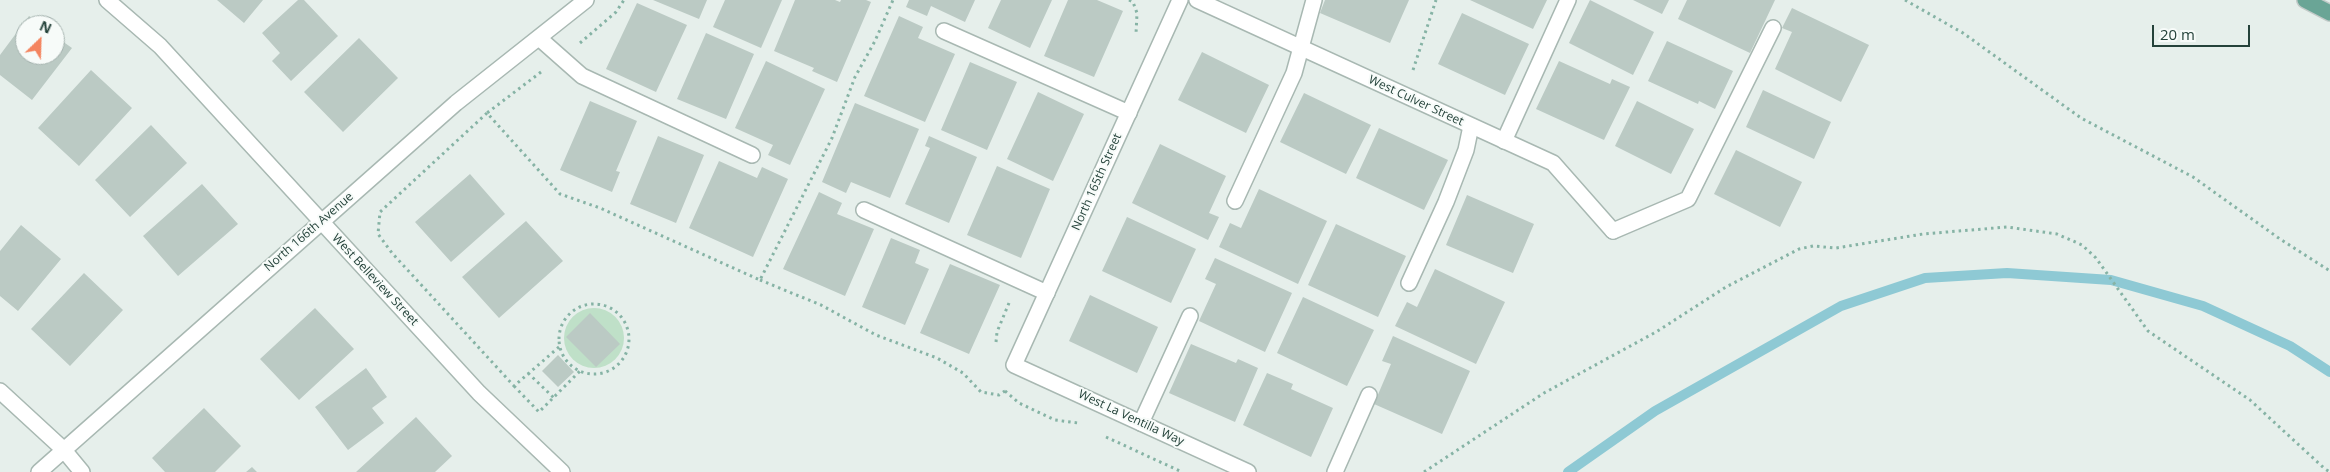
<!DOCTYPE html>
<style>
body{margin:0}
#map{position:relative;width:2330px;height:472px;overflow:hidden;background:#e6efeb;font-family:"Open Sans",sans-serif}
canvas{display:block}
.north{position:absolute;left:15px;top:15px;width:50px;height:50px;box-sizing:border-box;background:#f7fbf9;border:1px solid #a3b1ad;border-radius:50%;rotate:24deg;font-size:14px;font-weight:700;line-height:20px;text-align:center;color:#24423a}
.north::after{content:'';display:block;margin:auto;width:18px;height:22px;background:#f4845f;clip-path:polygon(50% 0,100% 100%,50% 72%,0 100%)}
.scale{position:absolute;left:2152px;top:25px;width:98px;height:22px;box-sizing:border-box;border:2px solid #24423a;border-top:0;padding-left:6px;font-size:15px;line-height:18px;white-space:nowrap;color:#24423a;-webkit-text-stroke:4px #f7fbf9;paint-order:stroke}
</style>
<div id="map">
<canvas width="2330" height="472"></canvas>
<div class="north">N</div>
<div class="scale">20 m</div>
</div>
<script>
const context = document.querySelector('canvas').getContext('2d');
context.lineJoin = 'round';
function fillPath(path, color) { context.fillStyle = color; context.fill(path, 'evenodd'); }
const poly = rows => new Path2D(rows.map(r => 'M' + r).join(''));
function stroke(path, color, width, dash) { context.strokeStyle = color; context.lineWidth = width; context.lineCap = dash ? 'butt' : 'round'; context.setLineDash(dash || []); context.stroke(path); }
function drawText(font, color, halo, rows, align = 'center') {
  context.font = font + ' "Open Sans",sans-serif'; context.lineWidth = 4; context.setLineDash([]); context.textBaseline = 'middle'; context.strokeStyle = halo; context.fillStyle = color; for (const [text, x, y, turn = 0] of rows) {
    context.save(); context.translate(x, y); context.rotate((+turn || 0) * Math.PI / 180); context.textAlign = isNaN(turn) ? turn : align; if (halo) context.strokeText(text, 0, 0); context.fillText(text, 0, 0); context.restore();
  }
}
const green = poly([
 '564 338a30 30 0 1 1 60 0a30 30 0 1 1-60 0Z'
]);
const stream = poly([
 [1568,472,1655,411,1841,306,1925,278,2007,273,2111,280,2203,306,2290,346,2330,372]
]);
const building = poly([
 [217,0,263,0,244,23],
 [298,0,304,0,338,36,291,81,272,61,280,53,262,33],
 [653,0,707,0,699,19],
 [725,0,782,0,761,48,713,27],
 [795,0,835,0,840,2,841,0,866,0,871,2,837,82,812,71,814,68,774,51],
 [909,0,975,0,965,22,931,6,927,16,906,7],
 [1001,0,1052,0,1030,48,988,28],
 [1068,0,1097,0,1123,11,1094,77,1044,56],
 [1325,0,1409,0,1390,43,1320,13],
 [1470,0,1547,0,1533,29],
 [1590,0,1654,32,1633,75,1569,43],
 [1633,0,1669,0,1662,14],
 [1687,0,1775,0,1750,53,1678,19],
 [637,3,687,25,656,92,606,69],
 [1792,8,1869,45,1841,102,1775,69,1792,32,1782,28],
 [1462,13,1529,44,1505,95,1438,64],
 [29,16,41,25,25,25,25,55,55,55,55,36,72,48,32,100,0,75,0,55],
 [899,16,923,27,918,38,955,54,925,122,864,96],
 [706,33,754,54,726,119,677,99],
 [359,38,398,78,343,132,304,92],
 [1667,41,1733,71,1715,109,1699,101,1698,104,1648,81],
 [1202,52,1269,85,1246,133,1178,100],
 [766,61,825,89,790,165,768,155,773,145,735,128],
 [1559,61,1610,84,1612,79,1630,87,1604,140,1536,109],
 [970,62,1017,82,987,150,941,130],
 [91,70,132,108,79,166,38,128],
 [1763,90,1831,122,1814,159,1746,127],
 [1038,92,1084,114,1053,181,1007,159],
 [1304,93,1371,125,1346,174,1280,142],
 [590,101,637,121,616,171,620,172,612,192,560,170],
 [1637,101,1694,129,1671,174,1615,146],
 [855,103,919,129,890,198,851,182,846,193,822,182],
 [151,125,187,163,130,217,95,180],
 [1379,128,1448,160,1424,210,1356,178],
 [658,136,704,155,676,223,630,204],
 [929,136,977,157,949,223,905,204,930,148,925,146],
 [1160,144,1226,176,1209,213,1219,217,1208,240,1132,203],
 [1736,150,1802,182,1780,227,1714,194],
 [719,161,757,178,762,167,788,179,753,257,689,228],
 [997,166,1050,189,1021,258,967,235],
 [470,174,505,214,451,262,415,222],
 [202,184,238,224,178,276,143,236],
 [1259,189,1327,221,1298,284,1219,247,1230,223,1241,228],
 [819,192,842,203,837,214,874,229,845,296,783,269],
 [1467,195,1534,224,1513,273,1446,245],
 [1127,217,1196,249,1171,303,1102,271],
 [526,221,563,261,499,318,462,277],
 [1336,224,1406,256,1378,317,1308,285],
 [21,225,61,259,18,311,0,296,0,251],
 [891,238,920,250,915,263,929,269,905,325,862,307],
 [1215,258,1292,293,1265,352,1199,321,1216,284,1205,279],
 [950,264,1000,285,969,354,920,333],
 [1435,269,1505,302,1476,364,1395,326,1407,302,1417,307],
 [84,273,123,310,70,366,31,329],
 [1090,295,1158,327,1137,373,1069,341],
 [1303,297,1374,330,1347,386,1277,353],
 [315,308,354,349,299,400,260,359],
 [590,313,620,344,596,367,566,337],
 [1393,336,1470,371,1442,434,1374,404,1391,364,1382,361],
 [1191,344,1236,363,1238,359,1258,368,1235,422,1169,393],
 [558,355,574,372,558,387,542,371],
 [366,368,387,397,372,408,384,423,348,450,315,407],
 [1267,373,1293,384,1291,389,1333,408,1311,457,1243,425],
 [204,408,241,446,215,472,165,472,152,458],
 [416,417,452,456,435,472,356,472],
 [252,467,257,472,246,472]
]);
const path = poly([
 [1129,0,1133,2,1137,13,1136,34],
 [1905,0,1963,33,2081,118,2193,177,2280,239,2330,271],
 [580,43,616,12,624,0],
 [1413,70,1436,0],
 [541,72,487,113,560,194,600,208,760,280,832,138,855,77,875,41,893,0],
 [487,113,380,212,378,234,392,253,514,386,559,347],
 [760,280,821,305,876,335,937,358,963,373,981,392,999,395,1005,391,1004,389],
 '559 339a35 35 0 1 1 70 0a35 35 0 1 1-70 0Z',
 [996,342,997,332,1009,303],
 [528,373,554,398],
 [514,386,539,412,580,371],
 [1005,391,1019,403,1055,420,1078,423],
 [1106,437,1182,472],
 [1424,472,1544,393,1656,332,1726,287,1799,249,1813,246,1836,248,1923,234,2007,227,2057,234,2082,245,2096,258,2148,331,2250,400,2325,469,2330,472]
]);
const lane = poly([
 [944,31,1129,113],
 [539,38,582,76,752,155],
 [1504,141,1568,0],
 [1235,201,1294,73,1314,0],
 [864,210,1047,293],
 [1613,231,1688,199,1773,28],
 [1409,283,1446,202,1466,150,1471,126],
 [1141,423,1190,316],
 [1335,472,1369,395]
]);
const street = poly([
 [107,0,160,46,479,393,562,472],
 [1180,0,1014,365,1248,472],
 [1197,0,1553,163,1613,231],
 [0,391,63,449,82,472],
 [39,472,456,103,586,0]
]);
const primary = poly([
 [2305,0,2330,13]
]);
const streetNames = [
 ["West Culver Street",1416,101,25],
 ["North 165th Street",1097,182,-66],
 ["North 166th Avenue",309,232,-41],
 ["West Belleview Street",375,280,47],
 ["West La Ventilla Way",1131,418,25]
];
fillPath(green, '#bfe0c8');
stroke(stream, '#8ec9d4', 10);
fillPath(building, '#bbcac4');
stroke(lane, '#a8b8b2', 18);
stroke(street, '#a8b8b2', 18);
stroke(primary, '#c2cac8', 18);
stroke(path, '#86b3a5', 3, [2.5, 4]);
stroke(lane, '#fff', 15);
stroke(street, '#fff', 15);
stroke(primary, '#6aa596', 15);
drawText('12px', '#24423a', '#f7fbf9', streetNames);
</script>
